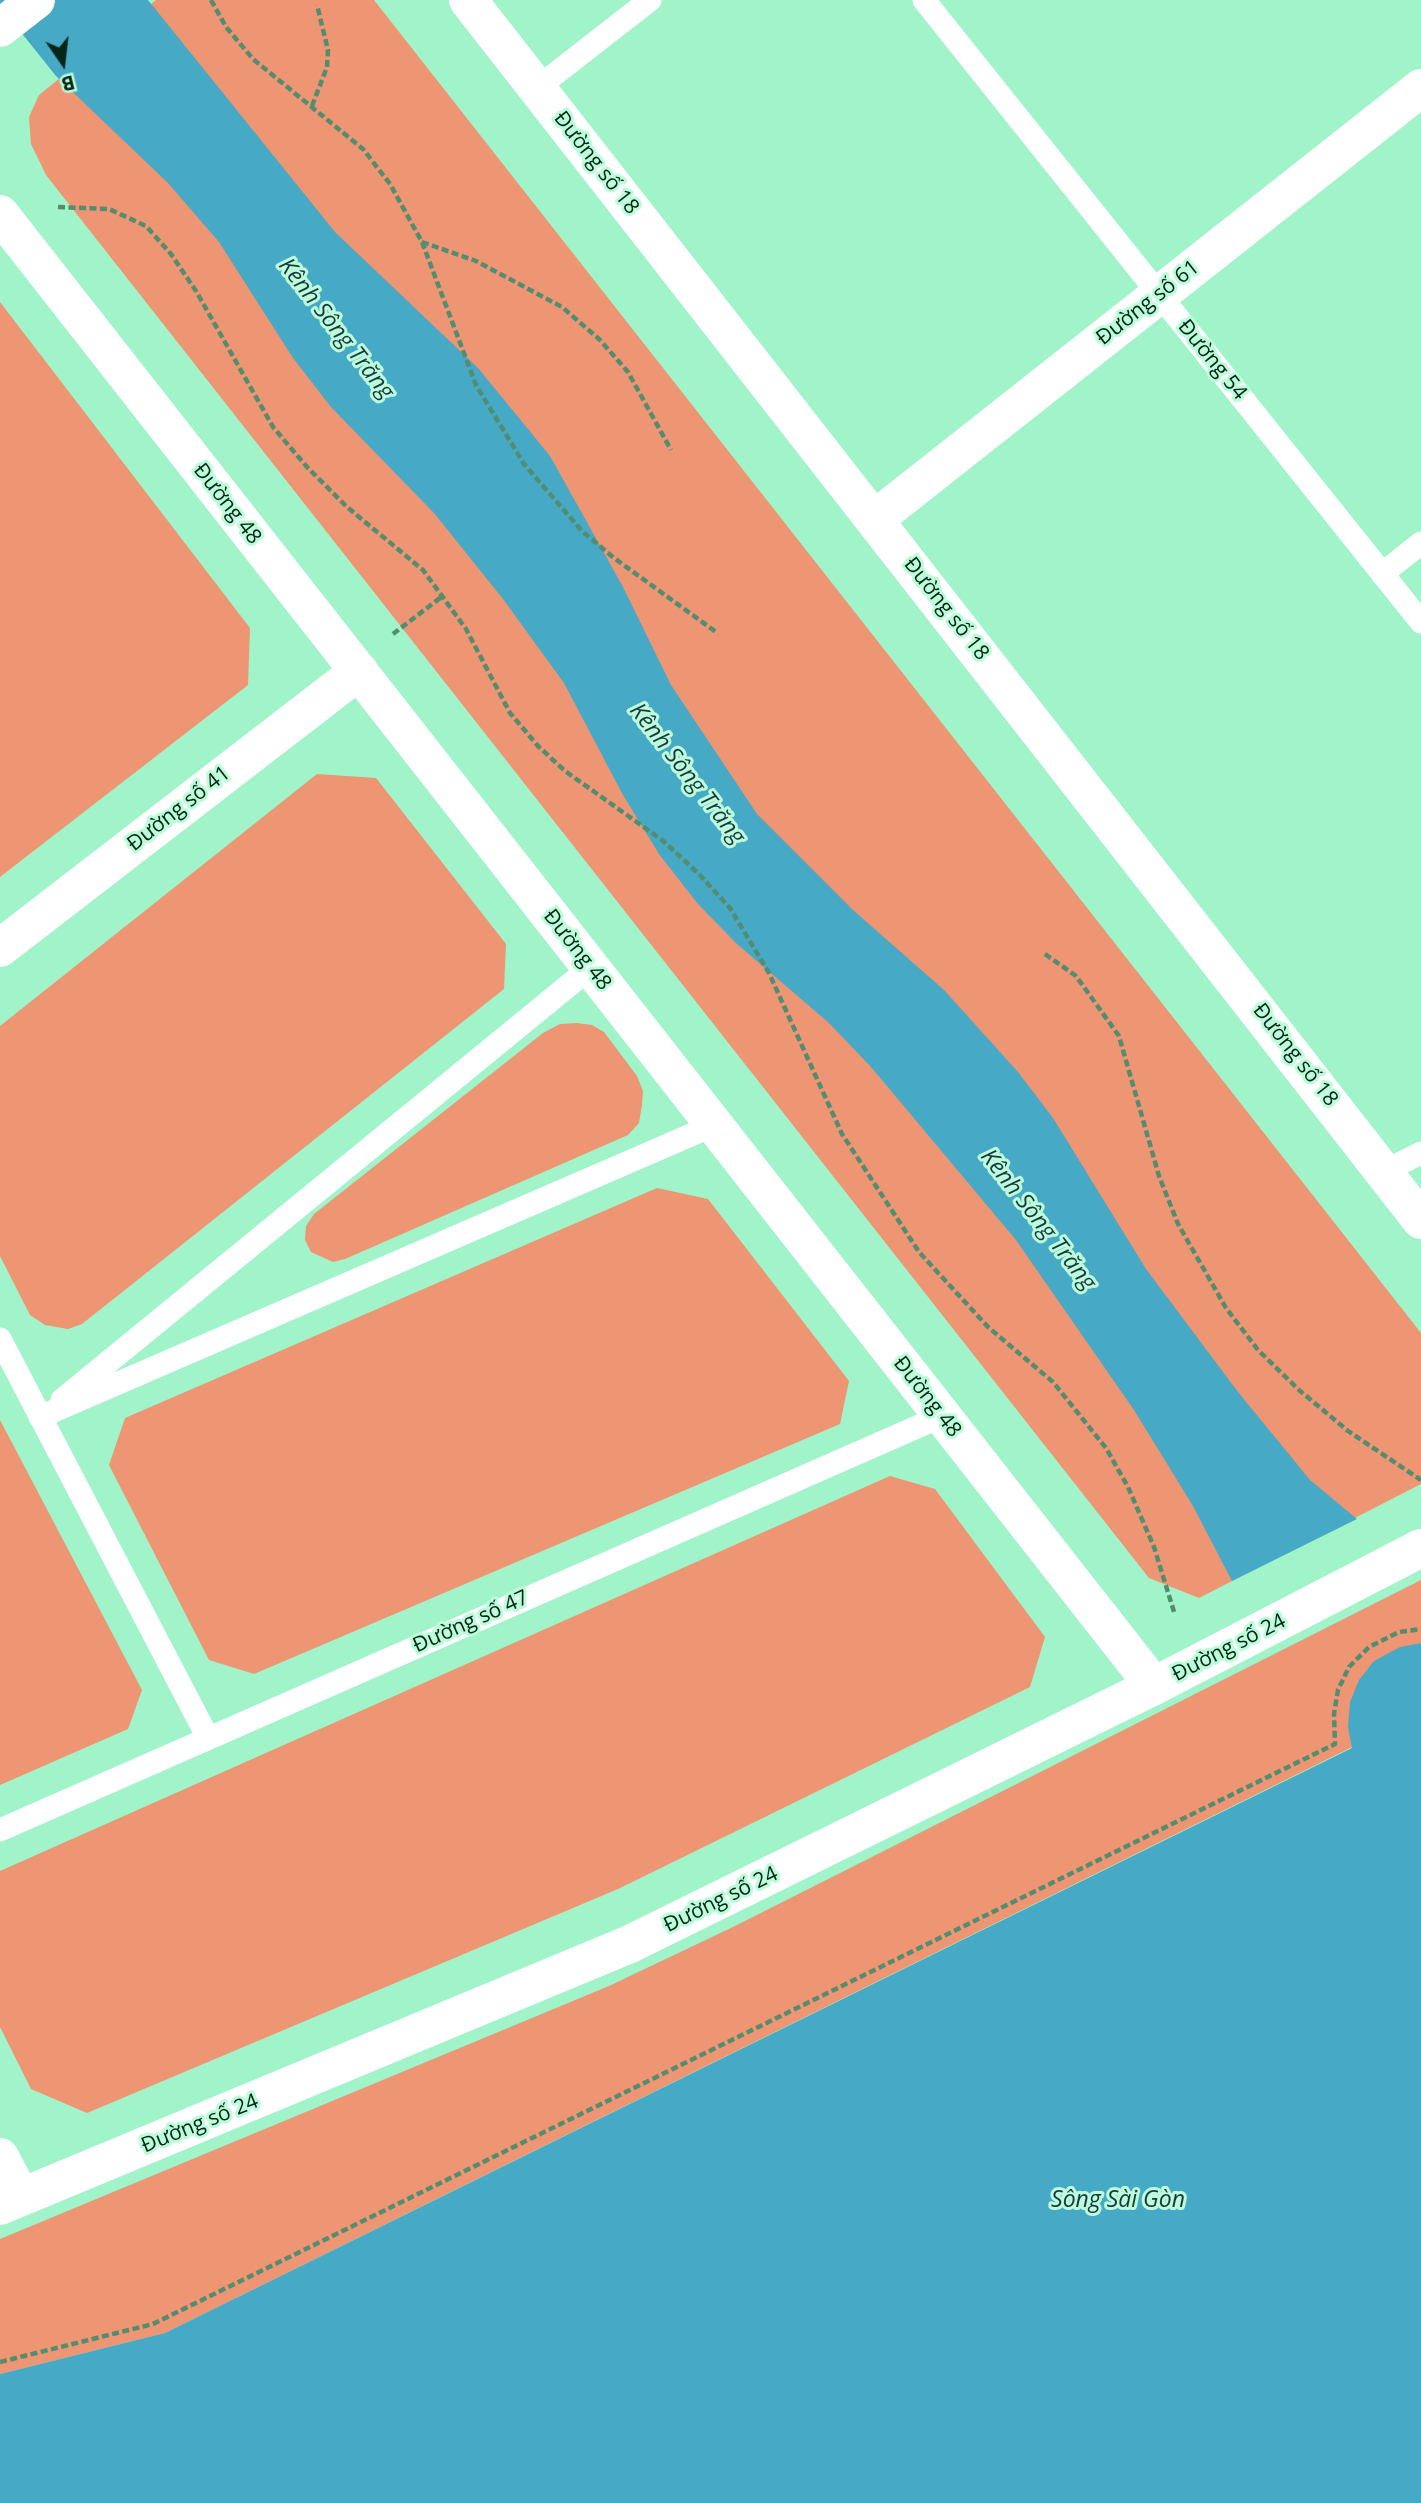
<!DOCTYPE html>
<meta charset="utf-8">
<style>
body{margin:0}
#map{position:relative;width:1421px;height:2503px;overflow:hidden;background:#a1f3c9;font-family:"Open Sans",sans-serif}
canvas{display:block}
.north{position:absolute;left:28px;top:28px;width:70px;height:70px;-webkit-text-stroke:5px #bcfcda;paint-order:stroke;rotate:166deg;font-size:19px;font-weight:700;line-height:28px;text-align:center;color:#032617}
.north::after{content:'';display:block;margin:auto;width:24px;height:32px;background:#032617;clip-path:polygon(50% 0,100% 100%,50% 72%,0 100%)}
</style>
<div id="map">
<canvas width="1421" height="2503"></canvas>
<div class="north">B</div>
</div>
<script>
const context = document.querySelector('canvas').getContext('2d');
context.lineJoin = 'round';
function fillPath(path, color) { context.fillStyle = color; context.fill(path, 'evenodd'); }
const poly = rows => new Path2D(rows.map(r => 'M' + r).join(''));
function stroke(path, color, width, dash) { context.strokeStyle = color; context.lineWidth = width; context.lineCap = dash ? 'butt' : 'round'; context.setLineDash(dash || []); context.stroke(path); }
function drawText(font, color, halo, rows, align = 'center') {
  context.font = font + ' "Open Sans",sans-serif'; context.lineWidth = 6; context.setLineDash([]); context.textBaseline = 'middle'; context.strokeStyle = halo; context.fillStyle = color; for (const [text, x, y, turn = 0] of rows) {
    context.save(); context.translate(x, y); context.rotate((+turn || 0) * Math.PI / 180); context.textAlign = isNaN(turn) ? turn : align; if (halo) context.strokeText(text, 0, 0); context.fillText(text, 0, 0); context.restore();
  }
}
const green = poly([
 [156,0,374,0,1421,1333,1421,1484,1199,1598,1149,1578,46,175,31,144,29,117,39,95],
 [0,302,250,628,248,685,0,877],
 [317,774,376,778,506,944,504,989,82,1324,68,1329,45,1325,30,1315,0,1256,0,1026],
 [576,1023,592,1025,604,1032,637,1076,643,1091,642,1105,639,1123,628,1135,345,1259,333,1262,311,1252,305,1240,306,1226,314,1214,543,1033,560,1024],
 [657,1188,708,1199,849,1381,840,1424,254,1674,209,1660,109,1465,125,1418],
 [0,1420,142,1690,128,1729,0,1785],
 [890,1476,935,1489,1045,1637,1030,1687,618,1889,87,2113,31,2089,0,2027,0,1871],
 [1421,1580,1421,1713,165,2333,0,2374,0,2239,609,1986,735,1926]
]);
const water = poly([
 [0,0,148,0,335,232,478,368,550,456,623,587,671,685,757,814,853,910,944,990,1018,1072,1053,1118,1146,1269,1238,1392,1310,1480,1357,1519,1232,1581,1193,1506,1134,1410,1016,1240,871,1067,829,1023,737,944,698,904,659,854,623,795,564,683,503,599,434,513,331,407,293,358,219,242,168,183,56,76,0,6],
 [1421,1643,1421,2503,0,2503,0,2374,165,2333,1352,1748,1348,1727,1350,1702,1359,1680,1374,1661,1400,1647]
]);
const path = poly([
 [211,0,226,27,253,59,363,149,390,184,422,242,476,385,524,464,582,531,614,558,716,632],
 [312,106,327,67,328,50,317,5],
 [58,207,109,209,146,226,171,254,196,291,273,427,307,467,347,507,423,570,466,629,510,713,538,746,565,771,662,840,698,873,730,908,769,973,842,1134,919,1252,988,1327,1053,1382,1106,1448,1128,1487,1154,1547,1175,1615],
 [422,242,476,261,562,307,599,339,628,372,671,450],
 [393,634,444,595],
 [1045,954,1076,976,1119,1036,1159,1176,1178,1224,1226,1308,1258,1350,1299,1390,1348,1431,1421,1480],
 [0,2362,153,2324,1335,1744,1334,1714,1338,1690,1349,1667,1369,1647,1399,1632,1421,1629]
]);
const service = poly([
 [924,0,1421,622],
 [537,88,650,0],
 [1382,574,1421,543],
 [1385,1171,1421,1153],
 [0,1339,208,1738],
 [62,1400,590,968],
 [40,1417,714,1125],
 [0,1830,942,1416]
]);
const minor = poly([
 [468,0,1421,1220],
 [0,214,1154,1686],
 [875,519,1421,88],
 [0,948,359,671],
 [0,2157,21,2197]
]);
const tertiary = poly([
 [0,28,36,0],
 [0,2206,630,1944,1154,1686,1421,1548]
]);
const streetNames = [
 ["Đường số 18",596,163,52],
 ["Đường số 61",1148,303,-38],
 ["Đường 54",1212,360,51],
 ["Đường 48",227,504,52],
 ["Đường số 18",946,609,52],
 ["Đường số 41",179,809,-38],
 ["Đường 48",577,950,52],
 ["Đường số 18",1295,1055,52],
 ["Đường 48",927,1397,52],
 ["Đường số 47",471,1622,-24],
 ["Đường số 24",1229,1648,-27],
 ["Đường số 24",721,1900,-26],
 ["Đường số 24",200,2124,-22]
];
const waterNames = [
 ["Kênh Sông Trăng",336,329,52],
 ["Kênh Sông Trăng",687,774,52],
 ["Kênh Sông Trăng",1038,1220,52],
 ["Sông Sài Gòn",1118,2200]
];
fillPath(green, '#ee9573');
fillPath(water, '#46a9c6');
stroke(path, '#528d70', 4.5, [7, 3.5]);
stroke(service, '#fff', 23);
stroke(minor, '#fff', 38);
stroke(tertiary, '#fff', 38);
drawText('21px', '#032617', '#bcfcda', streetNames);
drawText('italic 23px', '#193740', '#bcfcda', waterNames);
</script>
